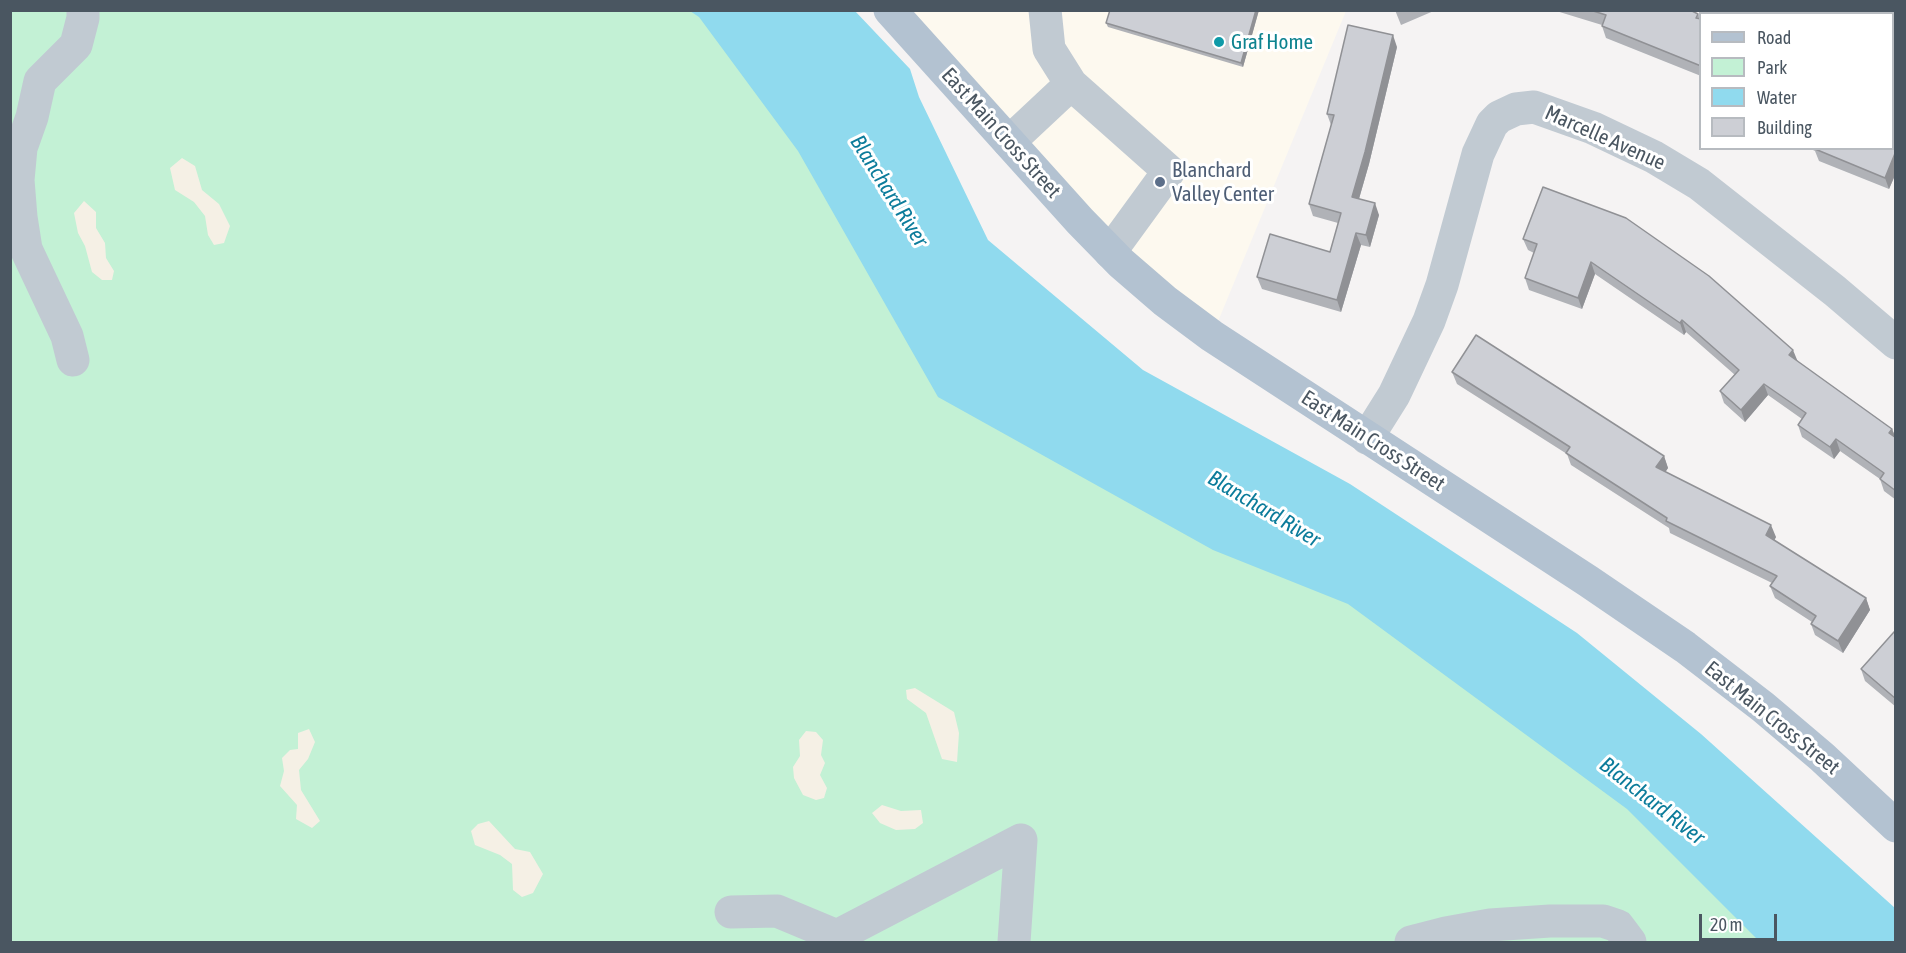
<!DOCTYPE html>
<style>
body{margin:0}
#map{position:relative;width:1906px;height:953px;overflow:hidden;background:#f5f3f3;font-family:"Asap Condensed",sans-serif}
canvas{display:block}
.frame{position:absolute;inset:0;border:12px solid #4a5661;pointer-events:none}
.legend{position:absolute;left:1699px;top:12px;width:195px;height:138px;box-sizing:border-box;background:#fff;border:2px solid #b7bbc0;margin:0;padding:8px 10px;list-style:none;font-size:18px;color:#4a5661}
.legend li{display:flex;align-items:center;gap:12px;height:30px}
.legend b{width:30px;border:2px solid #b7bbc0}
.scale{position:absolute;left:1699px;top:914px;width:78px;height:27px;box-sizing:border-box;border:3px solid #4a5661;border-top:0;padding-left:8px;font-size:18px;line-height:21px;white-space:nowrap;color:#4a5661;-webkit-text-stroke:4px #fff;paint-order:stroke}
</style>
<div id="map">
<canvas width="1906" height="953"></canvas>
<div class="frame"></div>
<ul class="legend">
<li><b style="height:8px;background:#b3c2d1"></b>Road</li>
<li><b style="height:16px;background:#c3f1d5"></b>Park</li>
<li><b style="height:16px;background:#90daee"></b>Water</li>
<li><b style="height:16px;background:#cdcfd5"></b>Building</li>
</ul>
<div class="scale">20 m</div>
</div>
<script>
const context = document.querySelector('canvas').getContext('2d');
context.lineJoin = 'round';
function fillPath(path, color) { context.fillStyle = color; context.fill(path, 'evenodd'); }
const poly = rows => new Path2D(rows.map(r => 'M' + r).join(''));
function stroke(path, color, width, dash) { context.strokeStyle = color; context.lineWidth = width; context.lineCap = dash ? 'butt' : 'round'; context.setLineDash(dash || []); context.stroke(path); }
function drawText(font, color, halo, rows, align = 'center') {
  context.font = font + ' "Asap Condensed",sans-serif'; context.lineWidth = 6; context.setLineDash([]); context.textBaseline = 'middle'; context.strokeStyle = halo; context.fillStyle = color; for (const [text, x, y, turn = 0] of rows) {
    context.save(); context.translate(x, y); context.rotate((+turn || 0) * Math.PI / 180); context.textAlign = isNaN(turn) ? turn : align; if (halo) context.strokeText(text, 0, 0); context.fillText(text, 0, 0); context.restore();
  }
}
const commercial = poly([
 [890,11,1346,11,1212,336]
]);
const green = poly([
 [10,11,776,11,981,338,1835,942,11,942]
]);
const sand = poly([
 [182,158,195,166,202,190,219,204,230,226,224,243,214,245,208,235,205,216,194,202,175,190,170,168],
 [84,201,96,212,96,228,105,243,106,258,114,271,112,280,102,280,92,272,85,246,78,233,74,213],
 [915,688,954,712,959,733,957,762,942,759,926,713,907,699,906,690],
 [309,729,315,742,308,759,299,770,301,790,320,821,312,828,296,819,297,805,280,786,284,771,282,758,290,750,298,749,298,733],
 [806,731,816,732,823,740,821,755,825,763,820,775,827,788,824,798,816,800,803,795,794,778,793,767,800,756,799,740],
 [882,805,901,811,921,810,923,823,915,829,896,830,880,823,872,813],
 [489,821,515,849,530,852,543,874,533,893,522,897,513,890,512,864,500,855,475,845,471,831,478,824]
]);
const water = poly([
 [690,11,855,11,910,69,919,97,988,240,1143,370,1350,484,1577,633,1701,734,1895,908,1895,942,1760,942,1627,809,1348,604,1213,550,938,397,798,151,699,17]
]);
const minor = poly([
 [1045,10,1049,49,1071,84],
 [1009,142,1071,84,1169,171,1110,252],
 [73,360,67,336,26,249,21,217,18,180,21,148,32,117,40,81,76,45,83,18,83,10],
 [1367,438,1394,395,1429,321,1442,285,1478,154,1492,124,1499,117,1516,109,1534,107,1593,128,1654,157,1699,184,1835,291,1896,343],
 [731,912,777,911,837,936,1021,840],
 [1014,942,1021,840],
 [1411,942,1446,933,1490,925,1550,921,1603,921,1618,926,1630,942]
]);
const major = poly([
 [890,10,1080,221,1121,263,1165,301,1212,336,1588,581,1685,647,1763,707,1822,757,1896,826]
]);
const wall = poly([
 [1259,10,1243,67,1108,27,1106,23],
 [1395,10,1436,10,1401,25],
 [1553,10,1690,10,1698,14,1701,19,1701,76,1606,38,1602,26,1602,25],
 [1397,47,1369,164,1359,199,1379,215,1370,247,1361,245,1341,312,1262,289,1257,277,1330,252,1338,223,1313,216,1309,204,1331,125,1327,114],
 [1896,127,1896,173,1889,189,1819,161,1815,151,1809,148,1893,148],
 [1543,187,1797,361,1892,429,1896,438,1896,500,1884,491,1880,479,1840,451,1834,459,1802,437,1798,425,1802,419,1768,395,1745,422,1724,403,1720,391,1735,375,1686,332,1684,335,1595,274,1582,309,1529,290,1525,278,1534,253,1528,250,1523,239],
 [1452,372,1664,456,1668,468,1665,472,1776,537,1774,540,1866,598,1870,610,1843,653,1815,635,1811,624,1812,622,1775,598,1770,586,1772,583,1670,533,1669,528,1571,465,1567,454,1457,384],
 [1896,634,1896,707,1865,681,1861,669]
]);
const shadedWall = poly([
 [1256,10,1259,10,1243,67,1241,63],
 [1393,35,1397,47,1369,164,1356,209,1352,197],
 [1896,151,1896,173,1889,189,1885,178],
 [1375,203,1379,215,1370,247,1366,235],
 [1356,233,1361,245,1341,312,1337,300],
 [1591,262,1595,274,1582,309,1578,298],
 [1682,320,1686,332,1684,335,1680,323],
 [1793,350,1798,362,1789,355],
 [1764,384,1768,395,1745,422,1741,410],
 [1892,429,1896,439,1889,433],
 [1836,439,1840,451,1834,459,1830,447],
 [1664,456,1668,468,1661,479,1656,467],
 [1771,525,1776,537,1771,547,1766,535],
 [1866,598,1870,610,1843,653,1838,641]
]);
const building = poly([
 [1110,10,1256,10,1241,63,1106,23,1110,10],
 [1590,10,1690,10,1698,14,1696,18,1701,19,1701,66,1602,26,1606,15,1590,10],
 [1348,25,1393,35,1365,152,1352,197,1375,203,1366,235,1356,233,1337,300,1257,277,1270,234,1330,252,1341,213,1309,204,1334,115,1327,114,1348,25],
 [1893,126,1896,127,1896,151,1885,178,1815,149,1815,148,1893,148,1893,126],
 [1543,187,1626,218,1709,276,1793,350,1789,355,1892,429,1889,433,1896,438,1896,491,1880,479,1884,473,1836,439,1830,447,1798,425,1806,413,1764,384,1741,410,1720,391,1739,370,1682,320,1680,323,1591,262,1578,298,1525,278,1537,244,1523,239,1543,187],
 [1476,335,1664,456,1656,467,1771,525,1766,535,1866,598,1838,641,1811,624,1816,616,1770,586,1777,576,1666,521,1667,518,1566,453,1570,447,1452,372,1476,335],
 [1894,632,1896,634,1896,699,1861,669,1894,632]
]);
const markers = [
 [1219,42,6,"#0f9aa8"],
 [1160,182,6,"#5c6f8a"]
];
const cultureNames = [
 ["Graf Home",1231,42]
];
const streetNames = [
 ["East Main Cross Street",1001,133,48],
 ["Marcelle Avenue",1605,138,24],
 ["East Main Cross Street",1373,441,33],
 ["East Main Cross Street",1772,718,39]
];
const serviceNames = [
 ["Blanchard",1172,170],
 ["Valley Center",1172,194]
];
const waterNames = [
 ["Blanchard River",889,191,58],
 ["Blanchard River",1264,509,31],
 ["Blanchard River",1652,801,38]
];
fillPath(commercial, '#fdf9ef');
fillPath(green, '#c3f1d5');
fillPath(sand, '#f5f0e5');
fillPath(water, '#90daee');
stroke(minor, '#c1cad2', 33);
stroke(major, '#b3c2d1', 33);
fillPath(wall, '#b0b2b7');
fillPath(shadedWall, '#909195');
fillPath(building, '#cdcfd5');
stroke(building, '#909195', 1.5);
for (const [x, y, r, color] of markers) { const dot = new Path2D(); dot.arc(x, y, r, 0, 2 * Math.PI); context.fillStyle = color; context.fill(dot); stroke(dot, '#fff', 2); }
drawText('21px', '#0d838f', '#fff', cultureNames, 'left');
drawText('21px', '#4a5661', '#fff', streetNames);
drawText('21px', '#4e5e75', '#fff', serviceNames, 'left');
drawText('italic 22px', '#0c7c9b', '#fff', waterNames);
</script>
